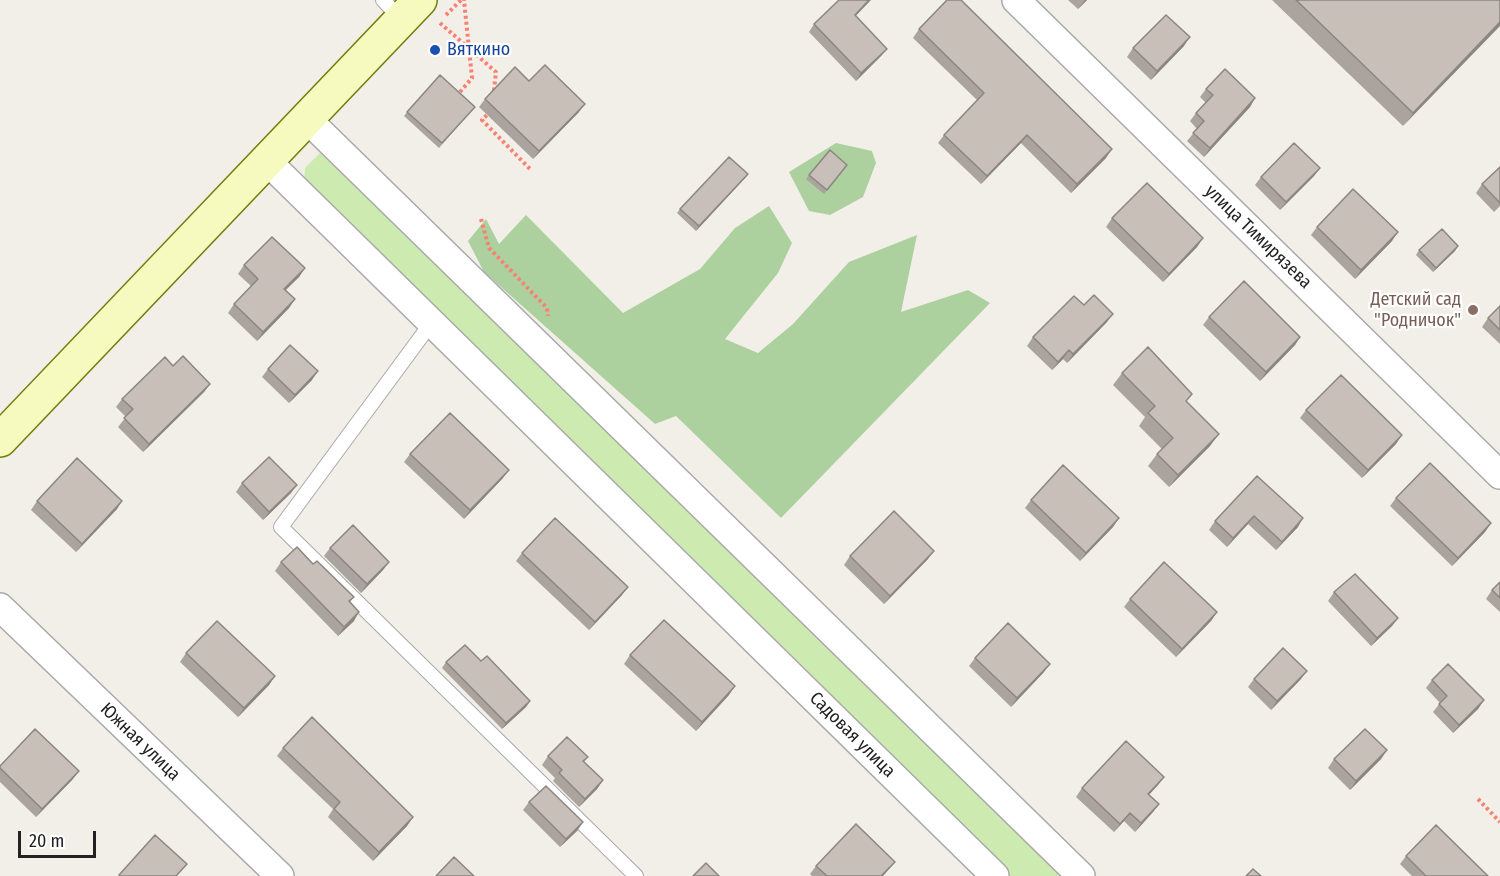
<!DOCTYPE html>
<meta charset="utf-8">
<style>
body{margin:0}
#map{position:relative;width:1500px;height:876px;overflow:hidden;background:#f2efe9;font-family:"Fira Sans Condensed",sans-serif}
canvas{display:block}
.scale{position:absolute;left:18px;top:831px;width:78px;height:27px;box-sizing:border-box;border:3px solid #222;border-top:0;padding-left:8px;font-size:18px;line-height:21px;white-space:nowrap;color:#222;-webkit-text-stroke:4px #fff;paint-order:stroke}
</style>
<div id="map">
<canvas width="1500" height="876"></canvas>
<div class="scale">20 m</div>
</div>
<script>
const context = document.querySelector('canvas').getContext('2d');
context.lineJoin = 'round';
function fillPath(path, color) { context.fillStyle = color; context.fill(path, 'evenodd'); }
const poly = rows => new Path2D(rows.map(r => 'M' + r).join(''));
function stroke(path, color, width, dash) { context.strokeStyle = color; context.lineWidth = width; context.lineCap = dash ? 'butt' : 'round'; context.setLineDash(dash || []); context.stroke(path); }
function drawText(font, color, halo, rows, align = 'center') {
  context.font = font + ' "Fira Sans Condensed",sans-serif'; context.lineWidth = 4.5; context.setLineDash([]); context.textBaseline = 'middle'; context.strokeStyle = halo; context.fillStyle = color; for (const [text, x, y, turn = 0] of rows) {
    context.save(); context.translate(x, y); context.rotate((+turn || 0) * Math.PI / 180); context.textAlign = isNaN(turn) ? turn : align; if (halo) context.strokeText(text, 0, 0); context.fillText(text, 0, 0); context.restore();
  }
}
const grass = poly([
 [321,152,333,154,1073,876,1009,876,304,181,305,168]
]);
const forest = poly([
 [836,143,872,151,876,163,863,197,830,215,809,211,789,172],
 [769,206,792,243,778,273,725,339,758,353,793,324,849,262,917,235,901,312,968,290,990,303,781,518,676,416,655,424,484,272,468,241,486,219,499,244,526,215,623,313,700,269,735,228]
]);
const path = poly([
 [446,15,461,0],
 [440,23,496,72,494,90,496,94],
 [460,92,472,78,464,0],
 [491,111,482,120,530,169],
 [481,219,489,248,547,308,548,316],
 [1478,799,1500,822]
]);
const lane = poly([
 [383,0,401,19],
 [432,322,281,527,636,876]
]);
const street = poly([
 [1016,0,1500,475],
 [307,119,1081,876],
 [266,160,995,876],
 [0,607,280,876]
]);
const secondary = poly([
 [0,440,420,0]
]);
const wall = poly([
 [1068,0,1087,0,1078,9],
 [1272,0,1500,0,1403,126],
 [855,16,887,49,881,56,856,81,809,32,814,24],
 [919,29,1106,158,1071,193,1021,143,981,184,938,143,944,135,977,100,913,38],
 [1184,46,1151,80,1127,57,1133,48],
 [529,81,579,112,533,159,479,107,485,99],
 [1206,89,1255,98,1250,107,1204,157,1187,141,1197,129,1190,121,1196,113,1206,103,1200,97],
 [475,107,439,148,404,116,407,112],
 [847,165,824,194,806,179,809,175],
 [1500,167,1500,206,1494,212,1476,193,1482,184],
 [1320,168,1314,176,1280,210,1255,185,1261,177],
 [745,178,696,231,677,213,680,209],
 [1112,218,1203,238,1197,247,1163,282,1106,227],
 [1317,227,1392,241,1355,279,1311,235],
 [1419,250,1455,251,1433,272,1416,255],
 [244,265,305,268,299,277,286,290,295,299,289,308,257,341,228,313,234,304,251,286,238,274],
 [1084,305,1107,322,1067,363,1063,359,1052,370,1027,346,1033,337],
 [1500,306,1500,344,1482,327,1488,318],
 [1209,317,1300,337,1295,345,1260,381,1203,325],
 [173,366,210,384,204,392,143,452,118,427,126,417,116,407,122,399],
 [268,369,312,380,289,403,262,377],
 [1122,373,1187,402,1210,446,1169,487,1148,466,1157,454,1162,449,1139,426,1145,417,1113,385],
 [1306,410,1396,444,1362,478,1300,418],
 [410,454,503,478,464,519,404,462],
 [1257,476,1298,527,1276,550,1248,524,1227,547,1209,530,1215,521],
 [242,483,291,493,263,520,236,492],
 [1396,498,1491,523,1485,532,1452,566,1390,506],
 [1031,500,1119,518,1113,527,1080,561,1025,508],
 [37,501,117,509,76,552,31,510],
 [330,548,389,562,383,570,361,593,324,556],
 [522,553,622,595,589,630,516,561],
 [850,556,928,559,884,604,844,565],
 [281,562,313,564,354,597,350,602,354,621,338,636,275,571],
 [1500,582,1500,612,1486,599,1492,590],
 [1334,592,1398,618,1392,626,1371,646,1328,601],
 [1130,599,1217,612,1211,621,1176,657,1124,607],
 [186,653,275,676,269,685,238,717,180,662],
 [630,655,729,695,696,731,624,664],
 [975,658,1044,672,1011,707,969,666],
 [481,661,530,701,526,707,502,729,442,668,446,662],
 [1254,679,1301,679,1271,710,1248,687],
 [1432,680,1484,700,1478,709,1453,733,1433,712,1440,703,1426,688],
 [283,748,413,817,407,826,373,861,328,817,333,809,277,756],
 [1387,750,1381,759,1350,790,1328,768,1334,759],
 [548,756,588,757,584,762,603,780,597,789,579,807,553,781,555,778,542,765],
 [0,766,73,779,36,817,0,782],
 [1164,777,1158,785,1149,795,1159,804,1153,812,1135,832,1124,821,1114,832,1076,797,1082,788],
 [529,802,583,822,577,831,560,847,523,810],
 [1406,856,1488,876,1412,876,1400,864],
 [895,862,883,876,812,876,810,874,816,866]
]);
const shadedWall = poly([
 [869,0,871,0,849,23,855,15],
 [1085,0,1087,0,1078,9],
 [1500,22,1500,26,1403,126,1413,113],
 [1190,37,1184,46,1151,80,1157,71],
 [887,49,881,56,856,81,861,73],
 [1255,98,1250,107,1204,157,1210,148],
 [585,104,579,112,533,159,539,151],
 [1027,135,1021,143,981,184,987,176],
 [1112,149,1106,158,1071,193,1077,184],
 [1320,168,1314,176,1280,210,1286,202],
 [748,174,745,178,696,231,699,226],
 [1398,232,1392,241,1355,279,1361,270],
 [1203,238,1197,247,1163,282,1169,274],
 [1458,246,1455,251,1433,272,1436,268],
 [305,268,299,277,278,297,284,289],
 [295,299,289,308,257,341,263,332],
 [1113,314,1107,322,1067,363,1073,354],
 [1300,337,1295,345,1260,381,1266,372],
 [1069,350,1063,359,1052,370,1058,362],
 [318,371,312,380,289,403,295,395],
 [210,384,204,392,143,452,149,444],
 [1219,434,1210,446,1169,487,1178,475],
 [1402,435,1396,444,1362,478,1368,470],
 [509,470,503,478,464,519,470,510],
 [297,485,291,493,263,520,269,512],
 [122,501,117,509,76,552,82,544],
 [1254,516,1248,524,1227,547,1233,538],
 [1119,518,1113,527,1080,561,1086,553],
 [1303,518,1298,527,1276,550,1282,542],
 [1491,523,1485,532,1452,566,1458,558],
 [934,551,928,559,884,604,890,596],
 [389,562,383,570,361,593,367,584],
 [628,587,622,595,589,630,595,622],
 [359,612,354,621,338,636,344,627],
 [1217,612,1211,621,1176,657,1182,649],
 [1398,618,1392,626,1371,646,1377,638],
 [1050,664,1044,672,1011,707,1017,698],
 [1307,671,1301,679,1271,710,1277,701],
 [275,676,269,685,238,717,244,708],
 [735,686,729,695,696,731,702,722],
 [1484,700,1478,709,1453,733,1459,725],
 [530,701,526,707,502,729,506,723],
 [1387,750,1381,759,1350,790,1356,781],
 [79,771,73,779,36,817,42,809],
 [1164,777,1158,785,1142,802,1148,794],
 [603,780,597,789,579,807,585,799],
 [1159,804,1153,812,1135,832,1141,823],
 [1130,813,1124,821,1114,832,1120,824],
 [413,817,407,826,373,861,379,852],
 [583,822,577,831,560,847,566,839],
 [895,862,883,876,881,876]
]);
const building = poly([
 [839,0,869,0,855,15,887,49,861,73,814,24,839,0],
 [947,0,961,0,1112,149,1077,184,1027,135,987,176,944,135,984,93,919,29,947,0],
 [1296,0,1500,0,1500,22,1413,113,1296,0],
 [1166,15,1190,37,1157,71,1133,48,1166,15],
 [545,65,585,104,539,151,485,99,515,67,529,81,545,65],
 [1225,69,1255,98,1210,148,1193,133,1204,121,1196,113,1213,95,1206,89,1225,69],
 [440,75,475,107,442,143,407,112,440,75],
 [1294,143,1320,168,1286,202,1261,177,1294,143],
 [830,150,847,165,827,190,809,175,830,150],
 [729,157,748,174,699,226,680,209,729,157],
 [1500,167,1500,203,1482,184,1500,167],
 [1147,183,1203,238,1169,274,1112,218,1147,183],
 [1353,189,1398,232,1361,270,1317,227,1353,189],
 [1442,229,1458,246,1436,268,1419,250,1442,229],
 [272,237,305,268,284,289,295,299,263,332,234,304,258,279,244,265,272,237],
 [1244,281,1300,337,1266,372,1209,317,1244,281],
 [1094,295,1113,314,1073,354,1069,350,1058,362,1033,337,1074,296,1084,305,1094,295],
 [1500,306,1500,330,1488,318,1500,306],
 [290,345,318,371,295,395,268,369,290,345],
 [1148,347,1192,394,1186,401,1219,434,1178,475,1157,454,1173,438,1148,413,1155,406,1122,373,1148,347],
 [183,356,210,384,149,444,124,418,133,409,122,399,165,357,173,366,183,356],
 [1341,375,1402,435,1368,470,1306,410,1341,375],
 [450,413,509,470,470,510,410,454,450,413],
 [269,457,297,485,269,512,242,483,269,457],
 [77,458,122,501,82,544,37,501,77,458],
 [1430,463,1491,523,1458,558,1396,498,1430,463],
 [1063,465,1119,518,1086,553,1031,500,1063,465],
 [1257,476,1303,518,1282,542,1254,516,1233,538,1215,521,1257,476],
 [894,511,934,551,890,596,850,556,894,511],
 [555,518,628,587,595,622,522,553,555,518],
 [353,525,389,562,367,584,330,548,353,525],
 [297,547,313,564,317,561,354,597,349,601,359,612,344,627,281,562,297,547],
 [1164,562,1217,612,1182,649,1130,599,1164,562],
 [1355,574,1398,618,1377,638,1334,592,1355,574],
 [1500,582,1500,598,1492,590,1500,582],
 [664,620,735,686,702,722,630,655,664,620],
 [217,621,275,676,244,708,186,653,217,621],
 [1008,623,1050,664,1017,698,975,658,1008,623],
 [465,645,481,661,487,656,530,701,506,723,446,662,465,645],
 [1283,648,1307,671,1277,701,1254,679,1283,648],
 [1448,664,1484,700,1459,725,1439,704,1447,696,1432,680,1448,664],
 [312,717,413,817,379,852,334,809,340,802,283,748,312,717],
 [35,729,79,771,42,809,0,768,0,766,35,729],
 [1365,729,1387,750,1356,781,1334,759,1365,729],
 [567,737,588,757,583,761,603,780,585,799,559,773,562,770,548,756,567,737],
 [1126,741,1164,777,1148,794,1159,804,1141,823,1130,813,1120,824,1082,788,1126,741],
 [546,786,583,822,566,839,529,802,546,786],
 [856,824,895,862,881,876,827,876,816,866,856,824],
 [1436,825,1488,876,1426,876,1406,856,1436,825],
 [155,835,187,864,176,876,120,876,119,875,155,835],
 [454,857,474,876,436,876,454,857],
 [706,863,719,876,693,876,706,863],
 [1253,869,1261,876,1246,876,1253,869]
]);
const markers = [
 [435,50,6,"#1a4fb4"],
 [1473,310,6,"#8d6e63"]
];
const transitNames = [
 ["Вяткино",447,50]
];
const streetNames = [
 ["улица Тимирязева",1258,237,44],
 ["Садовая улица",852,735,45],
 ["Южная улица",140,742,44]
];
const educationNames = [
 ["Детский сад",1461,300],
 ["\"Родничок\"",1461,321]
];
fillPath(grass, '#cdebb0');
fillPath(forest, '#add19e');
stroke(lane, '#a9a9a9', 16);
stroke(street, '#a9a9a9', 30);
stroke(secondary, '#707d05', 36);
stroke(path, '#fa8072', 4, [3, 3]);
stroke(lane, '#fff', 14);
stroke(street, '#fff', 27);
stroke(secondary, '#f7fabf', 33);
fillPath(wall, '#aba49e');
fillPath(shadedWall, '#8b8681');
fillPath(building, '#c7bfb8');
stroke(building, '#8b8681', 1.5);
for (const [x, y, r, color] of markers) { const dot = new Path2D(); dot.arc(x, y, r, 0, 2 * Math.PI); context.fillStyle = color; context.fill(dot); stroke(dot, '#fff', 2); }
drawText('18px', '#164399', '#fff', transitNames, 'left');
drawText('18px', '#222', '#fff', streetNames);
drawText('18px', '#785e54', '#fff', educationNames, 'right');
</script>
